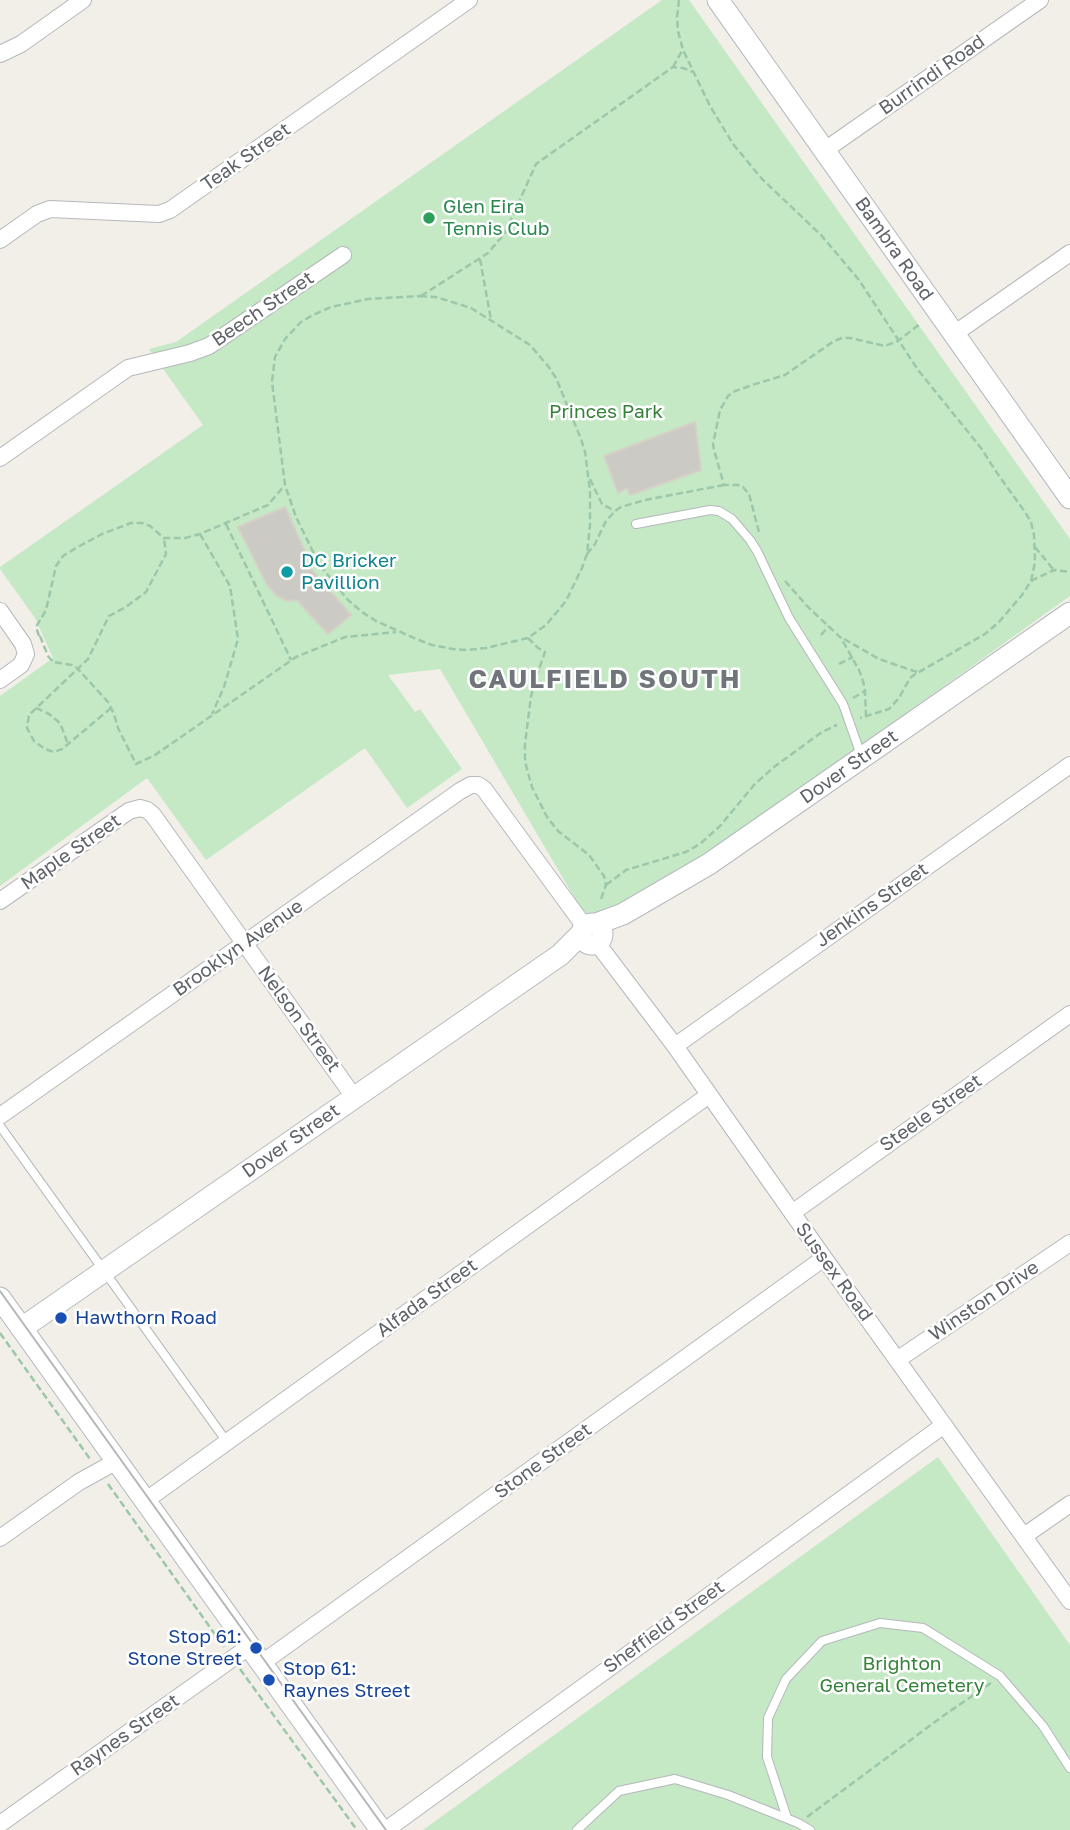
<!DOCTYPE html>
<style>
body{margin:0}
canvas{display:block;background:#f1efe8}
</style>
<canvas width="1070" height="1830"></canvas>
<script>
const context = document.querySelector('canvas').getContext('2d');
context.lineJoin = 'round';
function fillPath(path, color) { context.fillStyle = color; context.fill(path, 'evenodd'); }
const poly = rows => new Path2D(rows.map(r => 'M' + r).join(''));
function stroke(path, color, width, dash) { context.strokeStyle = color; context.lineWidth = width; context.lineCap = dash ? 'butt' : 'round'; context.setLineDash(dash || []); context.stroke(path); }
function drawText(font, color, halo, rows, align = 'center') {
  context.font = font + ' "Golos Text",sans-serif'; context.lineWidth = 5; context.setLineDash([]); context.textBaseline = 'middle'; context.strokeStyle = halo; context.fillStyle = color; for (const [text, x, y, turn = 0] of rows) {
    context.save(); context.translate(x, y); context.rotate((+turn || 0) * Math.PI / 180); context.textAlign = isNaN(turn) ? turn : align; if (halo) context.strokeText(text, 0, 0); context.fillText(text, 0, 0); context.restore();
  }
}
const green = poly([
 [662,0,689,0,1070,539,1070,596,705,857,665,882,595,917,589,915,580,907,440,669,388,675,415,712,420,709,462,769,407,808,365,748,206,860,147,778,0,886,0,696,53,658,35,618,0,569,0,567,203,425,149,349,176,342],
 [938,1457,1070,1645,1070,1830,423,1830]
]);
const building = poly([
 [695,422,701,470,630,495,627,488,618,493,604,456,695,422],
 [285,507,308,558,303,560,351,615,328,634,297,600,287,601,277,596,266,583,238,527,285,507]
]);
const path = poly([
 [679,0,677,17,678,31,683,50,710,106,733,144,762,179,821,235,859,280,918,370,981,448,997,473,1025,512,1031,522,1034,535,1035,562,1031,581,1022,595,999,622,985,634,914,675,910,678,899,698,889,709,860,718],
 [673,67,682,51],
 [480,259,491,320],
 [420,296,436,297,471,308,530,345,548,366,556,378,581,439,585,452,590,491,590,525,587,554,582,568,566,601,546,625,528,638,486,648,466,650,453,649,432,645,414,638,376,621,362,612,348,600,319,564,296,517,285,485,272,382,275,357,285,339,301,322,313,315,331,307,368,299,420,296],
 [421,296,488,253,505,233,536,164,673,67,683,68,693,72],
 [590,479,602,504,615,511],
 [226,524,291,660],
 [759,532,749,494,743,487,738,485,724,485,714,450,713,444,720,410,728,396,733,392,752,385,785,375,834,341,842,338,850,338,885,346,898,341,921,323],
 [200,534,230,586,238,639,224,687,212,714],
 [1035,547,1053,569],
 [587,554,595,544,606,521,615,511,621,507,645,500,724,485],
 [785,581,808,607,841,638,859,670,863,681,865,691,866,716],
 [1031,581,1054,570,1070,572],
 [821,635,829,626],
 [39,636,36,627,46,610,56,566,63,556,76,548,102,534,131,523,142,523,150,526,164,538,185,538,200,534,268,505,284,486],
 [40,636,48,656,53,662,72,665,77,668,108,702,114,714,118,728,136,764,155,755,296,657,345,637,396,632],
 [528,638,538,648,545,652,537,675,531,696,525,744,525,762,532,787,547,817,558,831,589,855,604,876,606,885,600,902],
 [844,639,879,659,917,672],
 [839,664,853,657],
 [853,698,865,691],
 [36,708,49,714,60,723,68,744],
 [111,708,62,749,54,752,45,749,34,741,27,728,29,715,88,659,109,616,126,607,146,592,166,554,164,538],
 [606,885,626,870,686,852,700,844,720,826,754,785,774,767,822,732,837,725],
 [0,1333,90,1459],
 [108,1484,224,1647],
 [240,1669,357,1830],
 [807,1817,943,1716,991,1683]
]);
const lane = poly([
 [636,524,710,510,719,511,732,519,750,540,757,551,789,618,843,704,861,755],
 [0,1126,227,1442],
 [787,1818,767,1757,768,1718,786,1679,822,1641,880,1623,923,1628,1000,1676,1043,1726,1070,1768],
 [577,1830,619,1791,675,1779,728,1795,798,1823,810,1830]
]);
const street = poly([
 [0,54,21,44,83,0],
 [825,150,1040,0],
 [0,240,37,214,50,209,159,214,170,210,469,0],
 [954,334,1070,253],
 [0,458,128,368,190,353,209,346,343,255],
 [0,611,23,644,26,654,21,665,0,680],
 [0,901,129,811,140,808,147,810,153,815,354,1097],
 [597,943,675,1046,824,1258,1070,1601],
 [675,1046,1070,765],
 [0,1116,460,791,471,785,478,785,484,789,585,927],
 [792,1213,1070,1014],
 [897,1360,1070,1243],
 [145,1501,709,1095],
 [1024,1536,1070,1504],
 [0,1538,79,1482,117,1461],
 [262,1663,824,1258],
 [0,1824,250,1646],
 [386,1830,944,1425]
]);
const secondary = poly([
 [718,0,1070,498],
 '582 934a10 10 0 1 1 20 0a10 10 0 1 1-20 0Z',
 [596,924,623,914,709,864,1070,613],
 [0,1298,381,1830],
 [22,1328,560,955,581,934]
]);
const tram = poly([
 [0,1291,386,1830]
]);
const markers = [
 [429,218,7,"#2e9e5b"],
 [287,572,7,"#0f9aa8"],
 [61,1318,7,"#1a4fb4"],
 [256,1648,7,"#1a4fb4"],
 [269,1680,7,"#1a4fb4"]
];
const streetNames = [
 ["Burrindi Road",932,75,-35],
 ["Teak Street",246,157,-35],
 ["Bambra Road",894,249,55],
 ["Beech Street",263,309,-34],
 ["Dover Street",849,767,-35],
 ["Maple Street",71,852,-35],
 ["Jenkins Street",872,905,-35],
 ["Brooklyn Avenue",238,948,-35],
 ["Nelson Street",299,1019,54],
 ["Steele Street",931,1113,-35],
 ["Dover Street",291,1141,-35],
 ["Sussex Road",834,1272,54],
 ["Alfada Street",427,1298,-36],
 ["Winston Drive",984,1301,-34],
 ["Stone Street",543,1461,-36],
 ["Sheffield Street",664,1627,-36],
 ["Raynes Street",125,1735,-35]
];
const leisureNames = [
 ["Glen Eira",443,207],
 ["Tennis Club",443,229]
];
const parkNames = [
 ["Princes Park",606,412],
 ["Brighton",902,1664],
 ["General Cemetery",902,1686]
];
const cultureNames = [
 ["DC Bricker",301,561],
 ["Pavillion",301,583]
];
const transitNames = [
 ["Hawthorn Road",75,1318],
 ["Stop 61:",242,1637,"right"],
 ["Stone Street",242,1659,"right"],
 ["Stop 61:",283,1669],
 ["Raynes Street",283,1691]
];
const districtNames = [
 ["CAULFIELD SOUTH",605,680]
];
fillPath(green, '#c5e8c5');
fillPath(building, '#cccac5');
stroke(building, '#d6d1c6', 2);
stroke(lane, '#b5b8bc', 10);
stroke(street, '#b5b8bc', 18);
stroke(secondary, '#b6babf', 23);
stroke(path, '#9cc7a9', 2.5, [7, 3.5]);
stroke(lane, '#fff', 8);
stroke(street, '#fff', 16);
stroke(secondary, '#fff', 21);
stroke(tram, '#b6b7b8', 2);
for (const [x, y, r, color] of markers) { const dot = new Path2D(); dot.arc(x, y, r, 0, 2 * Math.PI); context.fillStyle = color; context.fill(dot); stroke(dot, '#fff', 2.5); }
drawText('19px', '#5f6368', '#fff', streetNames);
drawText('19px', '#27864d', '#fff', leisureNames, 'left');
drawText('19px', '#348238', '#fff', parkNames);
drawText('19px', '#0d838f', '#fff', cultureNames, 'left');
drawText('19px', '#164399', '#fff', transitNames, 'left');
context.letterSpacing = '2px';
drawText('bold 26px', '#70757a', '#fff', districtNames);
context.letterSpacing = '0px';
</script>
